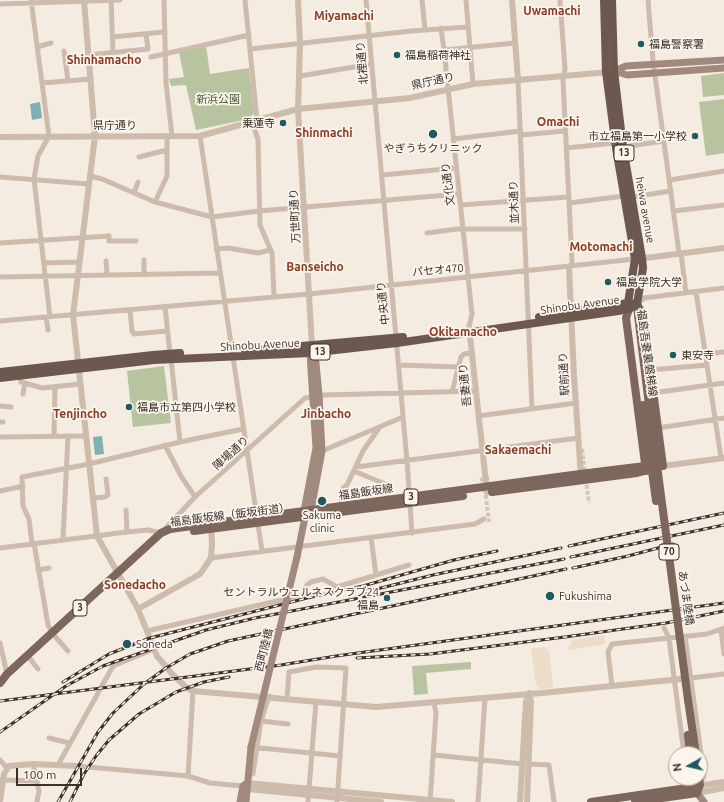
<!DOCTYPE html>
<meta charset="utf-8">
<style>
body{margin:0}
#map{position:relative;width:724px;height:802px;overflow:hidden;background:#f4ebe1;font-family:Ubuntu,sans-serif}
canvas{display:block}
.north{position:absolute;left:668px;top:746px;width:40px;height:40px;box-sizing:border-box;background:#fbf5ee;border:1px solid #aea6a0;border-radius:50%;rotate:262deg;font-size:11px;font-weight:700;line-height:16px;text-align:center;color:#3b302b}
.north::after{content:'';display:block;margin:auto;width:14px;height:18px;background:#1f5a5e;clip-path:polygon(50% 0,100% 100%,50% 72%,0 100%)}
.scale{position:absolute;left:16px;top:768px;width:66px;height:18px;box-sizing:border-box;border:2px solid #3b302b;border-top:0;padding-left:5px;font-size:12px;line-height:14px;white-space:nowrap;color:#3b302b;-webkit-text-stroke:3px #fbf5ee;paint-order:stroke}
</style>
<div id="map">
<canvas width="724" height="802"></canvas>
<div class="north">N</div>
<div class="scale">100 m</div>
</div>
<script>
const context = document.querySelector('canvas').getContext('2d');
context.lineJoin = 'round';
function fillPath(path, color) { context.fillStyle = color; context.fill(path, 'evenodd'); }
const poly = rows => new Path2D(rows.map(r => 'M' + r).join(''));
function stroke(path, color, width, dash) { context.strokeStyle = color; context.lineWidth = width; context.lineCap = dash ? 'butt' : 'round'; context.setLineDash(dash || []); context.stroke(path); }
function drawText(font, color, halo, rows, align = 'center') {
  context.font = font + ' Ubuntu,"Noto Sans JP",sans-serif'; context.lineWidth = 3.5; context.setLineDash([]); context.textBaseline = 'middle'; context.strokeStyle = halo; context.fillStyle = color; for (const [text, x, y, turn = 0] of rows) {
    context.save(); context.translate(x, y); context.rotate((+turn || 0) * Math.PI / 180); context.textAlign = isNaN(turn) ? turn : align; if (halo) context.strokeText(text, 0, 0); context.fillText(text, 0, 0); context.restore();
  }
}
const green = poly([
 [206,45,210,74,249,68,254,113,249,119,196,130,186,85,171,86,169,79,184,77,179,52],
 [724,73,724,95,703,97,701,76],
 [724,99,724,153,706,156,699,102],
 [164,366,171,423,133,427,127,371],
 [471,662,471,669,426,673,428,694,414,695,412,666]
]);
const plaza = poly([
 [604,635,605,644,569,650,568,646,571,645,571,640],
 [545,647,546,649,549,649,553,688,540,689,536,685,531,649]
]);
const water = poly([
 [40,102,42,118,32,120,30,104],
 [102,436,104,454,95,455,93,437]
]);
const pedestrianTunnel = poly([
 [582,449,589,503],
 [480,480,489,478],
 [485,489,489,522]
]);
const minor = poly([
 [31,0,49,136,38,156,34,179,50,317],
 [111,0,113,53],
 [164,0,166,83,172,136],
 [245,0,257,120],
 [366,0,407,461,412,533],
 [422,0,425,30],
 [466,0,473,84],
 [560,0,565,69,563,80,572,262,569,268],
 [648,0,653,61,679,253],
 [0,4,120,0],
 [441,28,444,50],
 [112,37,164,32],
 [37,47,51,43],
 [250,49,411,31,467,27],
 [64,51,68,81],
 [88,55,148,49,146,34],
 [151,57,249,35],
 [300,76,372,64],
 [518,80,532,408],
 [42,83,91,79],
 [252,123,258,139,260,225,272,253,274,296],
 [521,135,565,131],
 [200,136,262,551],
 [453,139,521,131],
 [623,147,664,141],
 [566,148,615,143],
 [139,157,167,150],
 [382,175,456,168],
 [90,176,102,179,155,202,212,217,259,211,459,194],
 [0,177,89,184],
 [670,180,724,171],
 [134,193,138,182],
 [632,197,671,191],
 [155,202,167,176,167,136],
 [569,203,624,196],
 [461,205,568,197],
 [674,211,724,205],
 [427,233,457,229,525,229],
 [0,243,109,236,109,241,136,241],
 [216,249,228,248,258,253,270,250],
 [681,253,686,293],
 [144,260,144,275],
 [106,261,107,275],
 [44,263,80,262],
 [0,277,220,273],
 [696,292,721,458],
 [637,304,644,298,724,288],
 [165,306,170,354],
 [130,310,132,331,134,334,167,331],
 [46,317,48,330],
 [0,321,309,294,635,259],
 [469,327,472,314,444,50,515,43],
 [706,354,724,352],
 [171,359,180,442],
 [399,365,459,367],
 [650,370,707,365],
 [20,376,21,382,42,388,80,384],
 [452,392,461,357,464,354,472,353],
 [653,393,724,383],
 [23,394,25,383],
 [0,406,11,407],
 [478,416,576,403],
 [0,422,3,422],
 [658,428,724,418],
 [54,436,55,387],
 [0,437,86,436],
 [165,445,181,476,195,497],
 [322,451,403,417],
 [356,467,578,438],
 [354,471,385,484,388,500],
 [0,491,23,486],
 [93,498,105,497,108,495,106,479],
 [341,507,343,488,347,485,363,451,379,428],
 [126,510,127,532],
 [371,537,376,575],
 [63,539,68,436],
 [32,543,29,519,23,506,22,477,89,464,180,442,243,429],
 [34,543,48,625,52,633,68,651],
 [0,548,127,532,148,530,161,533,195,497,305,398,325,395,476,391],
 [211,558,475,524,484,519],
 [38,570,49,568],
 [664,628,669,638,684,754],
 [721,629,724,654],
 [147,631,303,595,307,585,311,582,323,579,337,587,409,565],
 [685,636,704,776,700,785],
 [0,643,7,674],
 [27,655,38,669],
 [691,678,724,674],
 [612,686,608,652,612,644,707,634,724,628],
 [287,698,289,672,316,667,346,668,337,802],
 [261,721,288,724],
 [49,738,69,743],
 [251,747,340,756],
 [434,755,522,764],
 [0,760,7,768],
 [33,764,39,791,37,802],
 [528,764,549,765,554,802],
 [58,765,113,666,154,649],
 [77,766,188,776,210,783,243,786],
 [253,774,261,721,269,696],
 [188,776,193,691],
 [690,778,694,787],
 [2,780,37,781],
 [308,802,316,701],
 [430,802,436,713,434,703],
 [478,802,485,698]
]);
const tertiary = poly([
 [84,0,95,136,73,315,97,536,138,609,157,656,173,675,187,688,193,691,376,707,542,693,691,678],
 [298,0,300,43,298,109,312,346],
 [512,0,518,80],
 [0,137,200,136,298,109,410,98,473,84,609,72],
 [638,259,724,248],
 [569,268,574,376,581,477],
 [469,327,487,492],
 [663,466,724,458],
 [138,609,200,574,211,558,212,544,211,525],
 [247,783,452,802],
 [696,786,724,782],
 [244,787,248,789,381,802],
 [697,793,724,788],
 [0,801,4,774,9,766,33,764,77,766],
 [520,802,526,702,529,693],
 [527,802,531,702,529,693]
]);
const secondary = poly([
 [614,71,626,66,724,60],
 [614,71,627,75,724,68],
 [309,513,311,510,322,451,319,395,315,353,313,348],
 [297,557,305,517,304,511,316,448,310,353,311,348],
 [697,793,704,802],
 [240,802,243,786,247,783],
 [246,802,251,747]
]);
const primary = poly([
 [637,304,643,315,663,466],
 [637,307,649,405],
 [629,309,626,318,646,471],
 [492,492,637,473,656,468],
 [194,531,463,496],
 [0,683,7,674,161,533,170,529,580,474,645,466,663,466],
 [688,700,696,754],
 [688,735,690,754],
 [697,793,700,785,699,778],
 [591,802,694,787],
 [635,802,697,793]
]);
const trunk = poly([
 [604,0,606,72,616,148,635,259,628,303],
 [612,0,614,71,623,147,642,258,643,268,637,304],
 [539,317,628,303,637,304],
 [245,351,403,337],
 [0,372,153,355,180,353],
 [0,378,154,360,310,353,397,343,618,311,629,309,637,304]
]);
const rail = poly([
 [569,546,724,513],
 [571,557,724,525],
 [573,568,628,556,673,544],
 [365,592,433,575,561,548],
 [357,658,430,654,565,637,666,623,724,611],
 [63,682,109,654,150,638,307,598,363,586,454,560,497,551],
 [0,701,281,665,336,656,724,603],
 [0,732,66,686,103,666,206,630,255,618,564,559],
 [58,802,98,732,113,713,144,684,166,668,190,654,228,641,566,569],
 [70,802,84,774,96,756,109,740,139,714,176,692,204,682,229,677]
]);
const secondaryBridge = poly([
 [251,747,297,557]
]);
const primaryBridge = poly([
 [643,405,656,501],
 [649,405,688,700]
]);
const markers = [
 [641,44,4,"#1f5a5e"],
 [397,55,4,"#1f5a5e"],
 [283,123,4,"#1f5a5e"],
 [433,134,5,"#1f5a5e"],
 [695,136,4,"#1f5a5e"],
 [608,282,4,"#1f5a5e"],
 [673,355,4,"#1f5a5e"],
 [129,407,4,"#1f5a5e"],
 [322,501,5,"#1f5a5e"],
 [550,596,5,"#1f5a5e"],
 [387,598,4,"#1f5a5e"],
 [127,644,5,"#1f5a5e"]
];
const shields = [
 [624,153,20],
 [320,352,20],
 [411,497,14],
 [669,552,20],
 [80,608,14]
];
const shieldNames = [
 ["13",624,153],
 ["13",320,352],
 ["3",411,497],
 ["70",669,552],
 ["3",80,608]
];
const poiNames = [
 ["福島警察署",649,44],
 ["福島稲荷神社",405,55],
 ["乗蓮寺",275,123,"right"],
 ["市立福島第一小学校",687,136,"right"],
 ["やぎうちクリニック",433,148,"center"],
 ["福島学院大学",616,282],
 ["東安寺",681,355],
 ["福島市立第四小学校",137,407],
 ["Sakuma",322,515,"center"],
 ["clinic",322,528,"center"],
 ["セントラルウェルネスクラブ24",379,592,"right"],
 ["福島",379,605,"right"],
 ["Fukushima",559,596],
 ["Soneda",136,644]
];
const streetNames = [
 ["北裡通り",362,63,-95],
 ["県庁通り",433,81,-12],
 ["県庁通り",115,125],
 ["文化通り",448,184,-97],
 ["並木通り",514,202,-92],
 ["heiwa avenue",645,210,80],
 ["万世町通り",295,216,-93],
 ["パセオ470",438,270,-5],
 ["中央通り",383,303,-96],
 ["Shinobu Avenue",580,305,-8],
 ["Shinobu Avenue",260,345,-3],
 ["福島吾妻裏磐梯線",647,353,82],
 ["駅前通り",564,374,-93],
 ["吾妻通り",465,385,-96],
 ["陣場通り",231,453,-42],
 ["福島飯坂線",366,492,-8],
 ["福島飯坂線（飯坂街道）",230,515,-7],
 ["あづま陸橋",686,598,82],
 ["西町陸橋",264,650,-76]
];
const parkNames = [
 ["新浜公園",218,99]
];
const neighbourhoodNames = [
 ["Uwamachi",552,11],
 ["Miyamachi",344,16],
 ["Shinhamacho",104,60],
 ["Omachi",558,122],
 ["Shinmachi",324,133],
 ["Motomachi",601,247],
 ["Banseicho",315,267],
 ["Okitamacho",463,332],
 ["Tenjincho",80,414],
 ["Jinbacho",326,414],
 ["Sakaemachi",518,450],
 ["Sonedacho",135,585]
];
fillPath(green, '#b8c4a0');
fillPath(plaza, '#ecdcc8');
fillPath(water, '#7fb0b2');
stroke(pedestrianTunnel, '#cfc6bd', 4, [4, 2]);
stroke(minor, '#cdbbac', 5);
stroke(tertiary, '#cdbbac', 6);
stroke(secondary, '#a18a7d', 7);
stroke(primary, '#7d675c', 8);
stroke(trunk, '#6c584f', 8);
stroke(rail, '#3b302b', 3);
stroke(rail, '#fbf5ee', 1.5, [4.5]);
stroke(secondaryBridge, '#a18a7d', 7);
stroke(primaryBridge, '#7d675c', 8);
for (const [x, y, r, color] of markers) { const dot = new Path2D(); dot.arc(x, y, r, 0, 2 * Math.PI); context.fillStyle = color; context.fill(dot); stroke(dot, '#fbf5ee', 1.5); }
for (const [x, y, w] of shields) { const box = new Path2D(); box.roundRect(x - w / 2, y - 8, w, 16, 3); context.fillStyle = '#fbf5ee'; context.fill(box); stroke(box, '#3b302b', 1); }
drawText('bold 10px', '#3b302b', null, shieldNames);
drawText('11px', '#3b302b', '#fbf5ee', poiNames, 'left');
drawText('11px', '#3b302b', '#fbf5ee', streetNames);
drawText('11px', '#4a5a2e', '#fbf5ee', parkNames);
drawText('bold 12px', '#8c3b22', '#fbf5ee', neighbourhoodNames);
</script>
